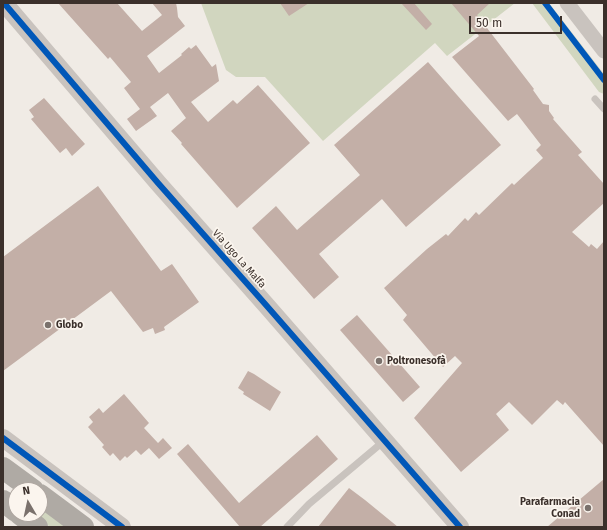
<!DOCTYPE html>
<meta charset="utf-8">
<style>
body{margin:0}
#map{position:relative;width:607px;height:530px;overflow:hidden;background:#f0ebe5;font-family:"Fira Sans",sans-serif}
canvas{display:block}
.frame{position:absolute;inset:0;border:4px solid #3b302b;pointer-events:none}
.north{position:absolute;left:8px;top:482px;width:40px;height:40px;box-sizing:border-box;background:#fbf5ee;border:1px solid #aea6a0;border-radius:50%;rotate:351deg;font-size:11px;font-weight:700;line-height:16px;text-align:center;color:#3b302b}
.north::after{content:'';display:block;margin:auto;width:14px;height:18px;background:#7a716c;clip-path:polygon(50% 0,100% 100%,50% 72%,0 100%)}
.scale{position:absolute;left:469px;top:16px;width:93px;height:18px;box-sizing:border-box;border:2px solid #3b302b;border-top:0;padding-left:5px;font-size:12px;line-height:14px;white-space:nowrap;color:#3b302b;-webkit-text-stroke:3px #fbf5ee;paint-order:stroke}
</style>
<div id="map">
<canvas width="607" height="530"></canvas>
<div class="frame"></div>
<div class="north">N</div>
<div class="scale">50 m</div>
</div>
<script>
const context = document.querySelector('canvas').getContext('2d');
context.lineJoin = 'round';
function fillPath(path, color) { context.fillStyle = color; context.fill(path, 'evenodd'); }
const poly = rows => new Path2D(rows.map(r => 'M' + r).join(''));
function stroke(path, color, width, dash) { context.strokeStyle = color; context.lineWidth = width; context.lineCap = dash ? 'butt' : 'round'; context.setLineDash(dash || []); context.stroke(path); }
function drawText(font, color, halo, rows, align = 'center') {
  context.font = font + ' "Fira Sans",sans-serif'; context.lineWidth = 3.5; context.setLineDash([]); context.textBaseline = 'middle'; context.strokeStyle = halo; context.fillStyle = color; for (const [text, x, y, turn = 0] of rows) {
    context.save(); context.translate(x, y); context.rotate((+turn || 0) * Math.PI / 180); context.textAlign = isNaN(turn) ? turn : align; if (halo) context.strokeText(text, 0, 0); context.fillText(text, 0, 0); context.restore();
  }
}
const green = poly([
 [201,3,515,3,447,56,435,43,323,141,265,77,236,77,226,70],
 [532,3,549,3,604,74,604,94,599,92],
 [40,505,70,527,50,527,33,514,40,514]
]);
const building = poly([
 [58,3,117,3,142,31,162,15,152,3,176,3,177,8,178,17,185,26,147,56,159,73,182,55,181,54,189,47,191,49,196,45,212,67,216,64,219,81,191,102,208,122,233,100,237,104,258,85,310,143,237,208,181,144,182,143,171,131,186,118,168,93,150,107,157,116,136,131,127,119,140,109,124,88,131,82,110,57,108,59],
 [280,3,309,3,289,16],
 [401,3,414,3,432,24,426,30],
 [451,3,490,3,477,15,534,89,533,90,543,104,549,105,549,111,554,118,553,119,582,152,578,155,604,184,604,203,572,232,589,247,591,244,597,249,604,241,604,446,565,402,563,405,557,400,532,425,509,402,496,414,509,430,461,472,414,418,462,363,455,356,443,367,403,320,407,315,384,288,427,249,446,234,448,236,465,218,468,221,476,212,479,215,512,183,514,185,543,158,536,150,541,145,517,114,508,121,452,57,479,36],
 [428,62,501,145,406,227,382,199,319,254,339,277,314,299,252,228,276,206,297,230,360,175,334,145],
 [44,98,85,144,72,156,66,148,60,153,31,119,34,117,29,110],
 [98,186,161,271,172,264,199,302,164,327,165,330,155,334,153,328,143,332,111,291,3,371,3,257],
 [357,315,420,387,403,402,340,330],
 [248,371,254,374,281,392,270,411,243,394,244,392,238,388],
 [124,394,149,423,144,428,158,443,163,438,172,448,159,459,149,448,141,455,136,450,127,458,125,456,120,461,113,453,110,456,102,447,104,445,88,427,93,422,89,417,99,408,103,413],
 [317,435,338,459,260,527,240,527,177,454,188,444,239,503],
 [604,479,604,527,547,527],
 [349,488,365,500,398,527,318,527]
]);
const service = poly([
 [595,99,604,109],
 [287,527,309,504,384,441]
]);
const minor = poly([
 [567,3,604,51]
]);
const tertiary = poly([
 [4,3,158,183,266,305,460,527],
 [3,438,122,527]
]);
const motorway = poly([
 [3,468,33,490],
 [40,495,83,527],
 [3,501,16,511],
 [20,514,37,527]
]);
const cycleway = poly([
 [4,3,158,183,266,305,460,527],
 [545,3,604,80],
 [3,438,122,527]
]);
const markers = [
 [48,325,4,"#7a716c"],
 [379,361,4,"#7a716c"],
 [588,508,4,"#7a716c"]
];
const streetNames = [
 ["Via Ugo La Malfa",239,259,48]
];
const poiNames = [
 ["Globo",56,325],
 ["Poltronesofà",387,361],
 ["Parafarmacia",580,502,"right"],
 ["Conad",580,514,"right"]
];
fillPath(green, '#d1d6bf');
fillPath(building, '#c3afa7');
stroke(service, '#c9c3be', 7);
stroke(minor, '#c9c3be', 15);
stroke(tertiary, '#c9c3be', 18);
stroke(motorway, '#afaaa4', 22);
stroke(cycleway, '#0057b8', 6);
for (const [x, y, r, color] of markers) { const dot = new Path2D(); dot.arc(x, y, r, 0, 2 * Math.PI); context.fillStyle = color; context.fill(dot); stroke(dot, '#fbf5ee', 1.5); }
drawText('10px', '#3b302b', '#fbf5ee', streetNames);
drawText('bold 10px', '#3b302b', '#fbf5ee', poiNames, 'left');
</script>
